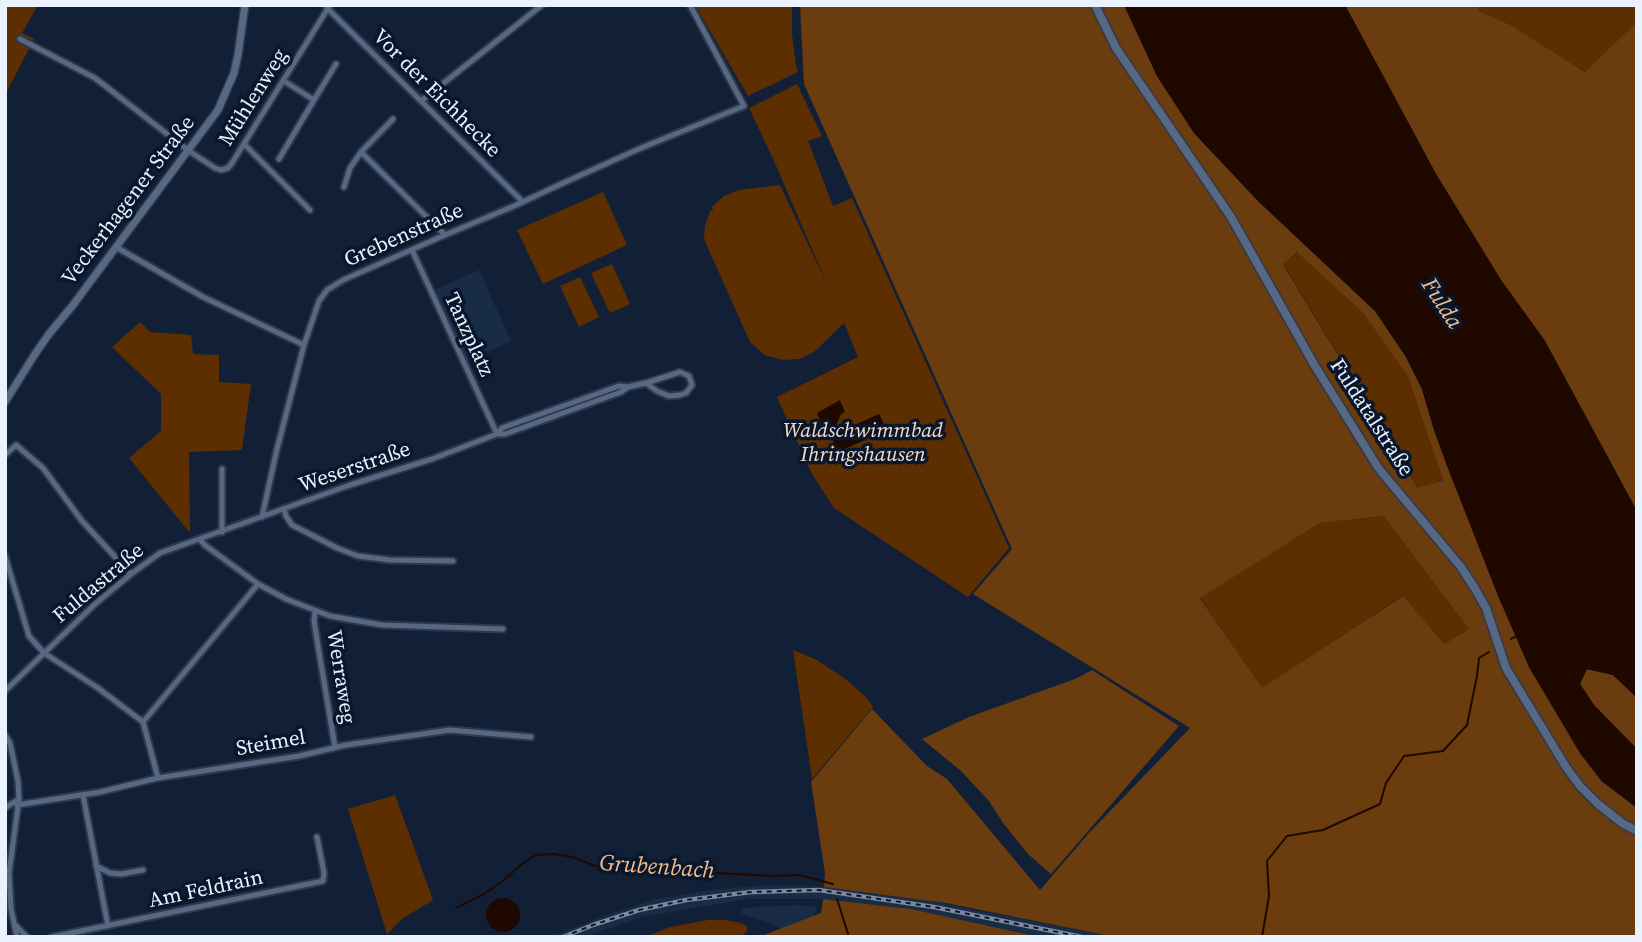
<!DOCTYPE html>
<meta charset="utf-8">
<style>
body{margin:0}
#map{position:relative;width:1642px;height:942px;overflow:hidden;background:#122037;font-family:"Source Serif 4",serif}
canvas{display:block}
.frame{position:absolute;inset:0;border:7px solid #eaf2ff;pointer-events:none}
</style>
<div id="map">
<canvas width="1642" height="942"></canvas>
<div class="frame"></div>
</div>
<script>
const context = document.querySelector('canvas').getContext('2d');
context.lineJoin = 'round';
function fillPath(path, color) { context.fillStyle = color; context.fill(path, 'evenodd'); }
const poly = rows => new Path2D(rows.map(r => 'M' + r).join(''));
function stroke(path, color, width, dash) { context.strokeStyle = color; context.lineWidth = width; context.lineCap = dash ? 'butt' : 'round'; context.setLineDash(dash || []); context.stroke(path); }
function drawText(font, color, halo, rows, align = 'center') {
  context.font = font + ' "Source Serif 4",serif'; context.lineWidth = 7; context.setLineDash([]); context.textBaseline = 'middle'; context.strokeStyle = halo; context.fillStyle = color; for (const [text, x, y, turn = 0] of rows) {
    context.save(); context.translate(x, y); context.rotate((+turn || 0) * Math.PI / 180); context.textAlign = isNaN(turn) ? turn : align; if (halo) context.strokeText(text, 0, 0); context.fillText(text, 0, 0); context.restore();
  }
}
const built = poly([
 [479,270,511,341,467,361,434,290],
 [795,885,824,887,909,897,1115,937,1039,937,911,909,823,899,748,899,642,917,585,937,550,937,607,915,657,899,704,891,753,886],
 [799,905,817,907,807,937,797,937,770,923,742,914,741,908]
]);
const green = poly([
 [5,5,38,5,22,33,34,39,5,95],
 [695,5,792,5,792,34,796,66,798,72,748,96],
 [1479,5,1637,5,1637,22,1586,72,1477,11],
 [797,84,822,136,808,141,833,206,852,198,1009,548,968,597,834,508,811,472,777,397,858,357,844,323,814,352,799,359,783,360,765,355,750,342,704,239,705,226,710,211,713,210,712,207,724,196,739,190,780,185,830,291,775,163,749,108],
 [603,192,627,245,543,284,517,230],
 [1298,252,1363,313,1408,377,1443,479,1419,489,1283,263],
 [612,264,630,304,610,313,591,273],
 [580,277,599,317,579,327,560,286],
 [140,322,150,332,191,335,193,354,219,355,219,382,251,384,242,450,189,452,190,533,129,458,161,431,161,394,112,347],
 [1385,516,1469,629,1444,644,1402,596,1262,689,1200,597,1320,523],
 [793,650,815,659,844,678,865,696,873,707,812,779],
 [395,795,433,900,402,919,387,934,348,809],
 [708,920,725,920,741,923,747,927,747,931,740,937,646,937,670,927]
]);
const forest = poly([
 [800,5,1124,5,1157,76,1194,133,1258,201,1375,311,1406,357,1422,389,1434,430,1529,667,1580,753,1601,781,1637,808,1637,937,1115,937,946,903,824,887,825,873,811,782,872,709,927,766,947,779,1040,890,1089,833,1190,728,973,594,1012,549,804,84],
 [1297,252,1363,313,1408,377,1443,480,1418,488,1283,264],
 [1384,516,1469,629,1444,644,1403,596,1262,688,1200,598,1320,523],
 [1345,5,1479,5,1478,11,1510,25,1585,72,1637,22,1637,511,1545,341,1501,280,1436,174],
 [1586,669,1613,675,1637,698,1637,749,1594,705,1580,684],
 [1092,670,1179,726,1051,874,1028,854,1003,823,989,801,961,771,922,739,969,717,1075,679],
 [823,899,911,909,1039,937,759,937,821,913]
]);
const water = poly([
 [1124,5,1345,5,1436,174,1501,280,1545,341,1637,511,1637,698,1613,675,1587,669,1580,684,1594,705,1637,749,1637,808,1602,781,1580,753,1529,667,1498,596,1447,466,1434,430,1422,389,1406,357,1375,311,1258,201,1194,133,1157,76],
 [840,400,845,412,841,414,836,426,839,432,879,414,887,430,838,452,826,425,821,423,817,413],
 '486 915a17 17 0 1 1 34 0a17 17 0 1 1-34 0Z'
]);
const stream = poly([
 [1511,639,1516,636],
 [837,899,849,937],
 [456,908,484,894,504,880,523,863,536,855,554,854,573,857,595,866,662,864,699,872,773,876,799,875,833,884],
 [1262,937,1269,896,1267,861,1287,836,1323,830,1380,804,1386,783,1404,756,1443,751,1467,725,1477,676,1479,658,1489,652]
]);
const minor = poly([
 [327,8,523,202],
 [20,39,95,78,189,151,215,168,221,170,228,168,232,163,330,5],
 [314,100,336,64],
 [421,101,542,5],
 [244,144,310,210],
 [361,152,445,235],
 [279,159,314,100,284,81],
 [344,187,350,168,361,152,393,119],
 [116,247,203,297,304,345,319,301,327,290,343,280,445,235,514,206,561,184,641,148,744,106,690,5],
 [412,250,497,434],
 [497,434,505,434,621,392,628,387],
 [5,455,16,445,43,468,82,521,131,574],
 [222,469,222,532],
 [284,509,286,516,292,525,337,548,358,556,390,560,453,561],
 [262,517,276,453,304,345],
 [200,540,206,546,258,584,286,599,330,616,382,625,503,629],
 [5,556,29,636,44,653,98,688,143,722,158,778],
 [315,612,314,621,318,646,335,747],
 [5,691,95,604,131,574,160,553,350,485,432,459,497,434,502,428,619,386,628,387,646,383,680,372,689,376,692,385,686,393,680,395,669,396,657,391,646,383],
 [143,722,258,584],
 [5,735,10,743,18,781,19,799,9,873,11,909,17,937],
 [83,795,108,926],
 [17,805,100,792,158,778,299,756,346,745,450,730,531,737],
 [5,808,19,799],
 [96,866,110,873,121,874,143,870],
 [15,925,27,937],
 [52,937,323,881,324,873,317,837]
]);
const tertiary = poly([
 [5,402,35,354,49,334,73,305,218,110,234,73,238,55,245,5]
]);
const secondary = poly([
 [1095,5,1116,48,1231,217,1315,366,1379,469,1461,567,1474,587,1486,608,1506,668,1566,767,1580,786,1598,804,1622,823,1637,831]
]);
const rail = poly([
 [563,937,593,925,639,910,686,900,751,892,819,890,934,907,1082,937]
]);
const streetNames = [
 ["Vor der Eichhecke",436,94,45],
 ["Mühlenweg",254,98,-58],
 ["Veckerhagener Straße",129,201,-53],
 ["Grebenstraße",404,236,-24],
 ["Tanzplatz",468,335,65],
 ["Fuldatalstraße",1371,418,57],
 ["Weserstraße",355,468,-19],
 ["Fuldastraße",99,584,-40],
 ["Werraweg",340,677,81],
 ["Steimel",271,744,-10],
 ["Am Feldrain",206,890,-12]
];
const parkNames = [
 ["Waldschwimmbad",863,432],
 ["Ihringshausen",863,456]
];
const waterNames = [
 ["Fulda",1441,304,57],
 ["Grubenbach",657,868,4]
];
fillPath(built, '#182b47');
fillPath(green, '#5d2f00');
fillPath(forest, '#6b3c0e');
fillPath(water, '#1f0800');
stroke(stream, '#1f0800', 2);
stroke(minor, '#30384b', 9);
stroke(tertiary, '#30384b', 10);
stroke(secondary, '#30384b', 11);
stroke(minor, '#566883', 5);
stroke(tertiary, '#566883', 7);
stroke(secondary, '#566883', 8);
stroke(rail, '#7d889a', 4.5);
stroke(rail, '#09172d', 2, [5]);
drawText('21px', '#eaf2ff', '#09172d', streetNames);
drawText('italic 21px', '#fadbc4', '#09172d', parkNames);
drawText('italic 23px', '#f6ba8a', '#09172d', waterNames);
</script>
